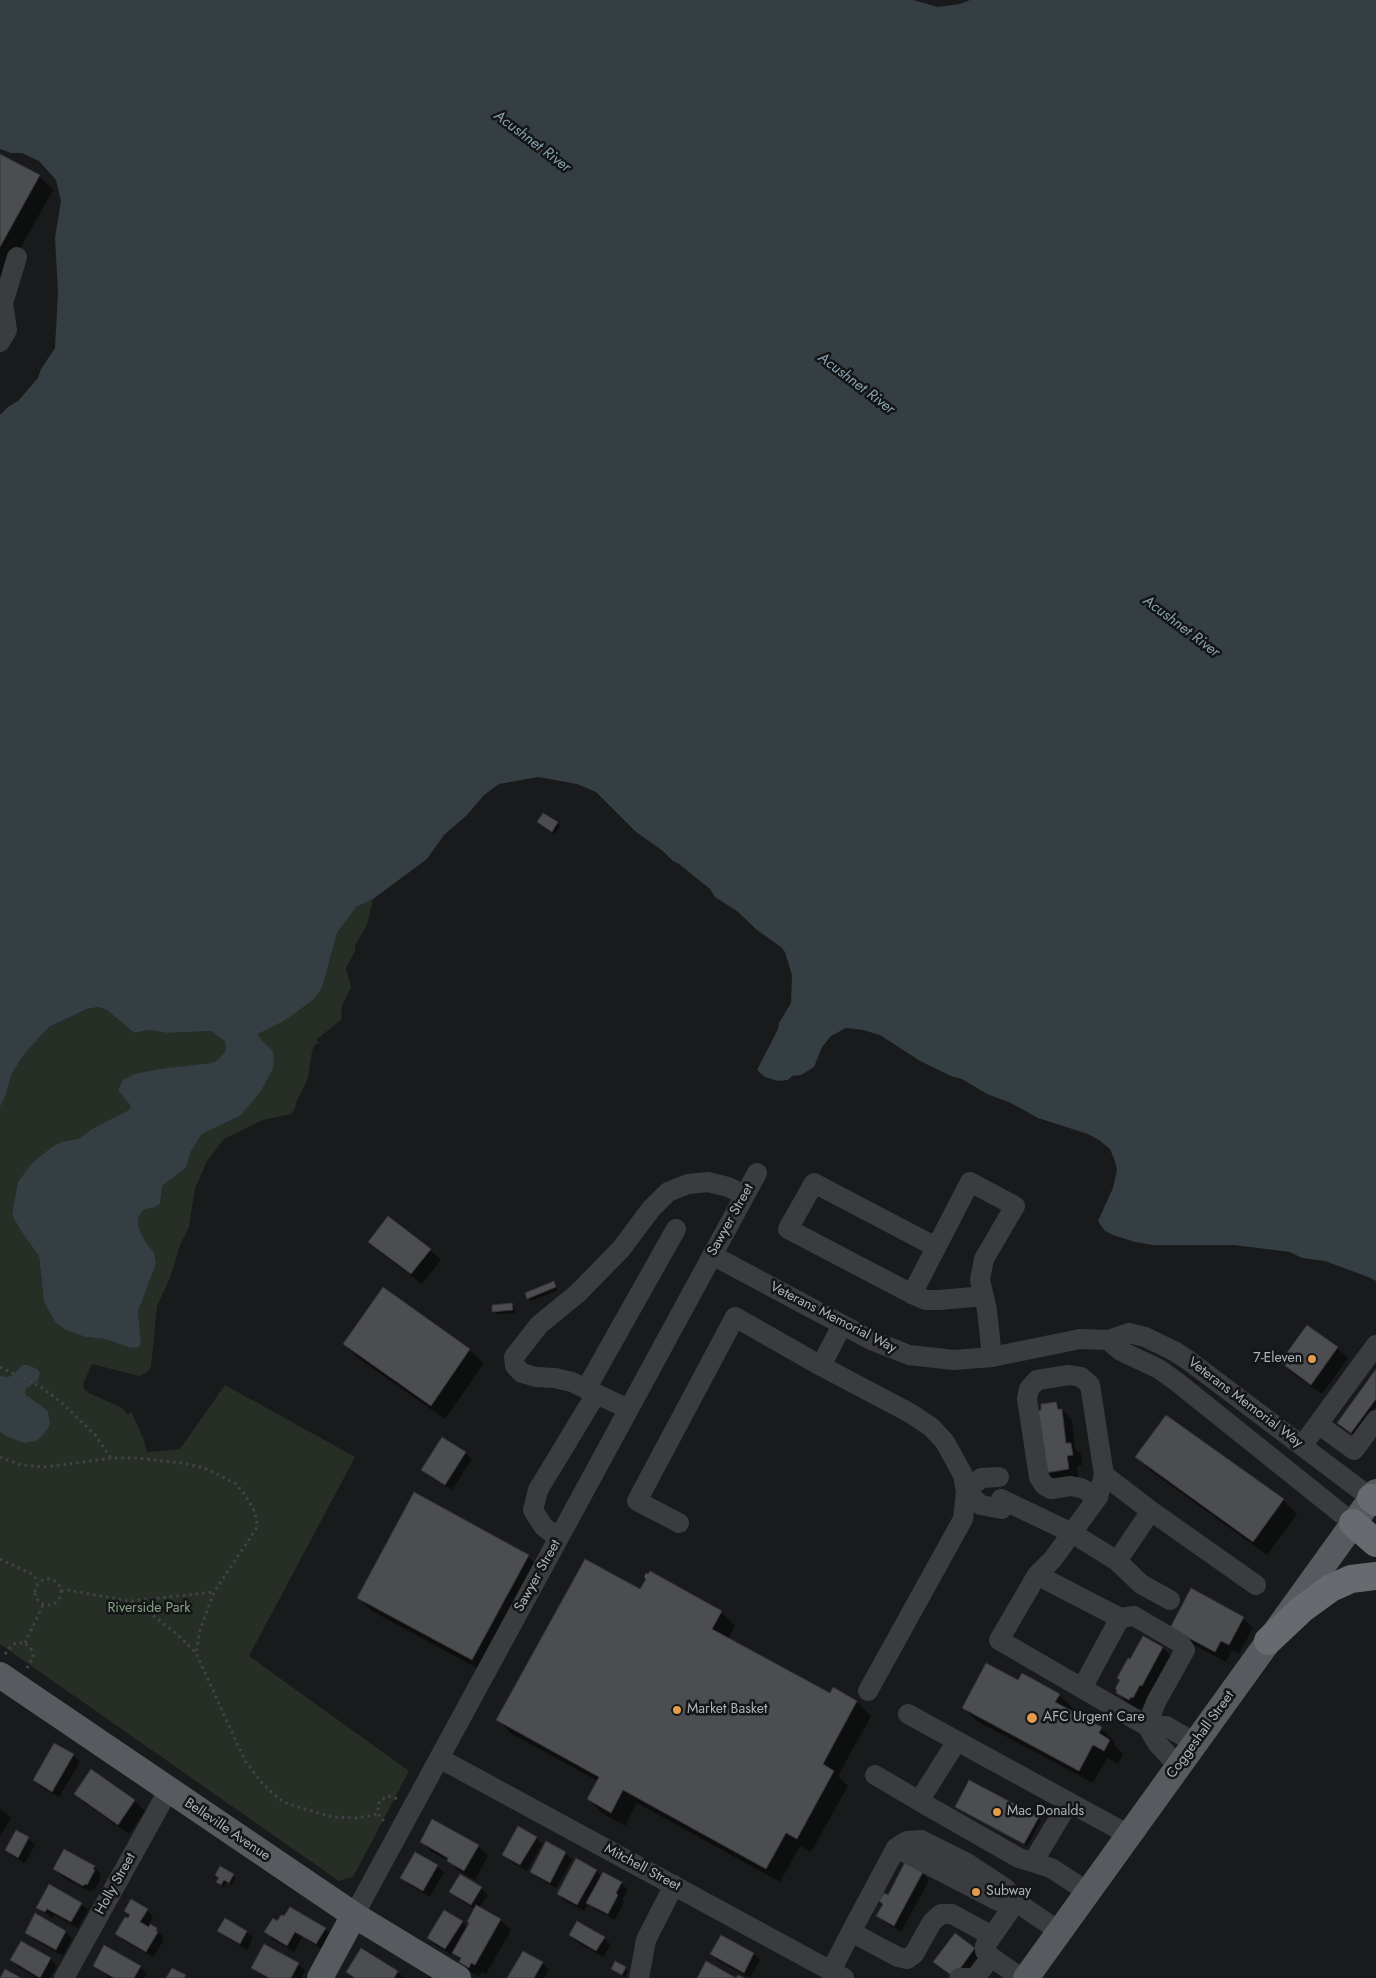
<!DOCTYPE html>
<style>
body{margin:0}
canvas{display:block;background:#191a1b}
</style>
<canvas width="1376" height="1978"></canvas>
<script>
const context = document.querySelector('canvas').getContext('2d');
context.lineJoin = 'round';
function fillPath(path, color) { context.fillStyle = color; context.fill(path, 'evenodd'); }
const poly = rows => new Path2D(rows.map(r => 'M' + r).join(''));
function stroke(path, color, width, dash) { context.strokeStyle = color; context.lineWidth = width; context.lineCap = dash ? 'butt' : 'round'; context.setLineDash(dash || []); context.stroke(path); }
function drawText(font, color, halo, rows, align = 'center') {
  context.font = font + ' Jost,sans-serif'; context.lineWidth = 5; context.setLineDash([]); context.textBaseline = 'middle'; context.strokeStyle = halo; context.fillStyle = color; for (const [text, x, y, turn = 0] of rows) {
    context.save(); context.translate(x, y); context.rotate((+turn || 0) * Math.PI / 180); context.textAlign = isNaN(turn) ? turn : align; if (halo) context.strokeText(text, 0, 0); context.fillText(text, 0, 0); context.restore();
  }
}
const green = poly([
 [373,899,367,925,355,946,355,951,346,968,351,987,342,1006,341,1020,317,1039,317,1041,320,1043,315,1044,312,1051,308,1078,296,1103,295,1108,291,1114,263,1120,224,1139,207,1161,195,1188,189,1227,180,1245,170,1278,157,1306,151,1367,147,1372,139,1376,92,1364,83,1384,84,1389,89,1393,122,1408,128,1415,131,1411,143,1438,147,1452,180,1449,225,1385,355,1457,249,1656,409,1771,353,1877,339,1881,0,1644,0,1107,5,1097,12,1073,25,1053,49,1027,87,1009,98,1007,107,1010,134,1033,149,1030,167,1033,211,1031,225,1041,259,1036,258,1034,284,1021,322,988,337,933,356,907],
 [219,1059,240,1116,202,1134,191,1151,186,1168,162,1186,160,1204,153,1208,146,1209,141,1212,138,1220,139,1229,146,1243,154,1252,156,1264,138,1312,141,1342,131,1348,105,1339,86,1337,44,1302,39,1256,21,1231,12,1215,62,1142,80,1138,129,1110,159,1069,212,1064]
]);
const water = poly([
 [0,0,913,0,938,7,960,4,970,0,1376,0,1376,1281,1368,1277,1325,1261,1302,1258,1290,1252,1234,1245,1153,1245,1135,1242,1113,1235,1105,1231,1098,1221,1113,1188,1117,1170,1115,1161,1110,1149,1099,1140,1088,1134,1038,1118,1011,1103,987,1094,962,1079,951,1076,920,1061,880,1035,863,1030,846,1028,831,1036,822,1047,814,1067,801,1075,792,1076,788,1080,778,1081,765,1077,757,1070,778,1029,779,1023,791,1003,792,975,785,952,781,947,757,930,737,911,715,897,710,889,679,864,673,861,663,851,636,832,596,792,577,784,538,777,499,784,484,795,467,815,444,835,427,859,373,899,356,907,337,933,322,988,314,999,284,1021,258,1034,261,1040,273,1051,274,1062,273,1068,261,1091,240,1116,202,1134,191,1151,186,1168,162,1186,160,1204,153,1208,146,1209,141,1212,138,1220,139,1229,146,1243,154,1252,156,1264,138,1312,141,1342,139,1347,131,1348,105,1339,86,1337,66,1330,56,1323,44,1302,39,1256,21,1231,12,1215,18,1182,32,1163,52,1147,62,1142,80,1138,92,1129,129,1110,131,1106,118,1090,123,1080,135,1074,159,1069,212,1063,219,1059,226,1050,225,1041,211,1031,167,1033,149,1030,134,1033,107,1010,98,1007,87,1009,49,1027,25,1053,12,1073,5,1097,0,1107,0,415,8,407,18,401,38,378,41,369,55,348,58,292,55,238,61,201,56,180,39,161,22,153,11,153,0,149],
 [22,1365,28,1365,37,1369,40,1373,38,1380,26,1389,25,1394,48,1411,50,1425,44,1434,36,1441,25,1443,8,1437,0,1432,0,1376,8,1377,13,1375]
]);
const shadow = poly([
 [0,156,39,176,53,190,0,285],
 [538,822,557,823,560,826,555,834],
 [370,1241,430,1250,441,1260,422,1284,380,1252],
 [553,1283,558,1290,531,1301,528,1298],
 [383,1289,470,1350,484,1363,445,1419,358,1358,344,1344],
 [512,1305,515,1308,515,1313,497,1314,494,1311],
 [1308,1326,1337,1348,1348,1358,1322,1394,1292,1373,1281,1362],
 [1376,1371,1376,1406,1355,1435,1341,1425],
 [1056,1403,1072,1420,1075,1449,1081,1454,1082,1465,1077,1466,1078,1479,1057,1482,1046,1472],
 [465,1453,472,1459,452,1490,429,1476,422,1469],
 [1137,1457,1283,1500,1297,1514,1267,1555,1151,1471],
 [528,1556,542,1570,486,1673,372,1611,358,1597],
 [640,1591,721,1612,735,1626,728,1639,830,1695,833,1689,857,1702,871,1716,838,1776,848,1786,811,1852,800,1846,780,1882,637,1803,625,1826,602,1813,588,1799,598,1781,512,1734,498,1720],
 [1243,1618,1253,1628,1239,1654,1232,1650,1226,1662,1181,1638],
 [1163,1648,1173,1658,1143,1708,1142,1707,1140,1710,1128,1703,1118,1693,1131,1661],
 [1019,1682,1059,1695,1073,1708,1071,1712,1101,1728,1115,1742,1114,1745,1123,1754,1118,1764,1107,1758,1093,1783,977,1721,963,1708],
 [73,1755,80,1762,59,1797,41,1787,34,1780],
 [91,1771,135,1801,145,1811,129,1834,86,1804,75,1794],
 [957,1807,1038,1818,1041,1821,1027,1846],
 [0,1809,11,1818,0,1837],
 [28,1838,35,1845,25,1863,13,1857,6,1850],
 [536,1838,542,1844,527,1871,510,1861,503,1855],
 [421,1842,478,1846,488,1856,475,1880,459,1871,450,1862,432,1852],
 [565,1853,572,1860,556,1888,538,1878,531,1872],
 [906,1864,923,1873,929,1880,901,1932,884,1922,878,1915],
 [437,1866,444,1872,430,1897,408,1884,402,1878],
 [94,1867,101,1874,99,1876,101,1878,94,1891,92,1889,90,1892,61,1876,55,1869],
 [596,1871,602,1877,621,1883,628,1890,622,1900,624,1902,615,1920,595,1909,588,1903,584,1911,565,1901,558,1894],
 [233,1875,236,1878,232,1885,227,1882,224,1887,218,1882,220,1878],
 [481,1888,488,1895,479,1908,500,1920,511,1930,486,1974,482,1972,479,1977,471,1972,453,1952,452,1955,435,1945,428,1938,462,1922,468,1928,475,1909,457,1898,450,1892],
 [81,1904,88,1910,78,1928,54,1915,52,1918,38,1907],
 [147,1910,153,1917,149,1925,163,1936,162,1938,164,1940,153,1957,123,1940,117,1934,131,1917,125,1911],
 [36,1915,66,1932,72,1939,63,1956,33,1939,26,1932],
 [278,1923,325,1929,332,1935,323,1950,302,1937,294,1952,272,1939,266,1932],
 [219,1931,246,1932,253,1938,247,1950,226,1937],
 [571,1935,604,1938,611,1945,603,1957,577,1942],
 [21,1943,51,1959,57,1966,50,1978,37,1978,18,1967,11,1960],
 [974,1949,981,1955,964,1978,955,1978,935,1962],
 [361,1950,397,1972,405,1978,353,1978,348,1972],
 [712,1954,754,1954,760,1960,750,1978,718,1961],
 [542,1963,549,1970,544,1978,508,1978],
 [615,1963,628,1971,625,1977,612,1968],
 [298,1964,305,1970,301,1978,265,1978,252,1968],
 [94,1966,140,1967,147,1974,144,1978,110,1978]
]);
const building = poly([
 [0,154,40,175,0,247,0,154],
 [543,813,558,822,552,832,537,822,543,813],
 [388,1216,431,1249,411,1274,368,1242,388,1216],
 [554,1281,556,1287,527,1299,525,1293,554,1281],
 [383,1287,470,1349,431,1406,343,1344,383,1287],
 [512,1303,513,1310,492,1312,492,1305,512,1303],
 [1307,1325,1338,1347,1311,1385,1280,1362,1307,1325],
 [1376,1369,1376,1399,1351,1433,1337,1423,1376,1369],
 [1056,1402,1058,1409,1062,1409,1066,1443,1071,1443,1073,1455,1067,1456,1069,1469,1045,1473,1037,1411,1041,1410,1041,1404,1056,1402],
 [1166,1415,1284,1499,1253,1542,1135,1457,1166,1415],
 [442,1437,466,1452,445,1485,421,1470,442,1437],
 [414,1492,529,1555,472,1660,357,1598,414,1492],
 [585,1559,640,1589,646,1579,644,1577,646,1573,648,1574,650,1571,722,1611,712,1629,830,1693,833,1687,857,1701,823,1764,834,1771,797,1839,786,1833,766,1869,623,1790,611,1813,587,1799,599,1777,496,1720,585,1559],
 [1191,1588,1244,1617,1229,1645,1221,1641,1215,1652,1170,1628,1191,1588],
 [1143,1636,1163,1647,1142,1686,1140,1685,1133,1698,1131,1697,1129,1700,1116,1693,1117,1690,1115,1689,1120,1680,1117,1678,1128,1658,1130,1659,1143,1636],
 [986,1663,1018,1680,1022,1673,1060,1694,1055,1702,1102,1727,1099,1733,1110,1740,1104,1751,1093,1745,1079,1771,962,1708,986,1663],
 [54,1743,74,1754,52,1792,33,1780,54,1743],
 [91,1769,135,1800,118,1825,74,1794,91,1769],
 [969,1780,1039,1817,1024,1844,955,1807,969,1780],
 [432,1819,479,1845,464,1871,447,1861,448,1858,420,1842,432,1819],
 [518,1826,537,1837,520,1865,502,1855,518,1826],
 [16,1830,29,1837,18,1858,5,1850,16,1830],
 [546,1841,566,1852,550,1883,530,1872,546,1841],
 [64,1849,95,1866,93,1869,95,1870,87,1885,85,1884,83,1886,53,1869,64,1849],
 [415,1852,438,1865,423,1891,400,1878,415,1852],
 [576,1858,597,1870,577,1905,557,1894,576,1858],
 [905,1862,923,1872,894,1926,876,1916,883,1904,879,1901,884,1893,888,1895,905,1862],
 [220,1866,234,1874,229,1883,224,1880,221,1885,216,1882,219,1878,215,1875,220,1866],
 [603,1872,622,1882,616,1893,618,1895,608,1914,586,1903,603,1872],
 [460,1874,482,1887,471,1905,449,1892,460,1874],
 [49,1884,82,1903,71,1922,47,1909,45,1912,36,1908,49,1884],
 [131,1899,148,1909,140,1922,149,1927,150,1924,157,1928,156,1931,158,1932,146,1952,115,1934,125,1917,128,1918,130,1915,124,1911,131,1899],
 [476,1905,501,1919,475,1965,471,1963,469,1968,459,1962,461,1958,452,1953,469,1923,467,1922,476,1905],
 [290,1907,326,1928,316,1944,295,1932,287,1946,264,1932,273,1918,277,1921,281,1915,284,1916,290,1907],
 [444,1910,463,1921,445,1949,427,1938,444,1910],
 [35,1913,66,1931,56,1950,25,1933,35,1913],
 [225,1918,247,1931,240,1944,217,1931,225,1918],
 [577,1921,605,1937,596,1951,569,1935,577,1921],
 [955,1933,975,1948,954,1977,933,1962,955,1933],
 [721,1935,754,1953,744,1973,710,1954,721,1935],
 [21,1941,51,1958,40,1978,10,1960,21,1941],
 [264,1944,299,1963,291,1978,269,1978,251,1968,264,1944],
 [104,1945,141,1966,134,1978,114,1978,93,1966,104,1945],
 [361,1948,398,1971,394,1978,355,1978,346,1972,361,1948],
 [523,1951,543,1962,534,1978,507,1978,523,1951],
 [615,1961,626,1967,622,1975,611,1969,615,1961],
 [706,1961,736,1978,738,1975,744,1978,697,1978,706,1961],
 [172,1968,186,1975,184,1978,166,1978,172,1968],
 [5,1969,21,1978,0,1978,5,1969]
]);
const path = poly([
 [0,1367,41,1387,61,1402,95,1435,111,1458],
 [0,1457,21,1465,46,1467,112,1458,135,1458,183,1463,204,1468,235,1483,243,1492,253,1508,257,1521,256,1529,214,1592,200,1630,196,1653],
 [0,1559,32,1574,39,1582],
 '35 1592a13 13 0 1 1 26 0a13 13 0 1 1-26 0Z',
 [61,1591,67,1590,130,1601,146,1610,178,1635,196,1653,245,1761,263,1784,279,1799,288,1804,333,1817,358,1818,378,1814],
 [131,1601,214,1592],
 [25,1643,43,1605],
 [5,1654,12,1645,16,1643,25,1643,31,1649,33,1654,33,1658,27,1668],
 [384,1821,378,1814,378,1804,381,1800,388,1796,398,1799]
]);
const minor = poly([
 [0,342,7,330,3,303,17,257],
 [936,1247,814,1183,788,1229,912,1294,926,1300,939,1300,984,1296],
 [712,1255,871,1340,909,1355,954,1360,992,1357,1080,1339,1108,1340,1129,1333,1145,1337,1174,1351,1188,1360,1371,1498],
 [912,1294,970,1182,1015,1206,984,1259,980,1280,987,1310,992,1357],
 [1108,1340,1121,1351,1159,1369,1177,1382,1353,1523],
 [821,1366,842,1325],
 [586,1389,676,1229],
 [628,1409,572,1382,555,1378,536,1377,522,1373,515,1366,514,1357,539,1325,578,1293,621,1249,651,1209,668,1192,688,1184,708,1182,728,1187,745,1195],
 [1318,1424,1354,1450,1376,1420],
 [1302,1446,1376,1345],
 [1104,1475,1151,1511,1256,1585],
 [999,1477,981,1478,966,1492,981,1505,1002,1509],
 [1098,1497,1081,1488,1071,1486,1051,1489,1044,1485,1039,1477,1027,1399,1029,1389,1037,1380,1069,1375,1081,1377,1090,1385,1104,1475,1098,1497,1053,1559,1037,1575,999,1640,1147,1726,1157,1743,1178,1766],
 [1001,1499,1072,1533,1117,1561,1151,1511],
 [679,1523,637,1501,735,1317,821,1366,910,1413,931,1427,945,1442,963,1475,966,1492,963,1519,868,1691],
 [558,1538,543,1526,533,1510,538,1490,596,1394],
 [1117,1561,1141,1584,1170,1600],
 [1037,1575,1120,1618,1082,1688],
 [1120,1618,1134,1616,1180,1643,1185,1650,1156,1702,1147,1726],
 [908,1714,957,1741],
 [1147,1726,1166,1726,1195,1743],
 [439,1758,844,1978],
 [875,1775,919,1801],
 [896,1848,998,1901,1016,1902],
 [1033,1862,1069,1802],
 [1088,1892,1051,1868,1019,1858,919,1801,957,1741,1129,1835],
 [1016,1902,985,1946,985,1951,991,1957,1021,1978],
 [354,1915,757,1173],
 [851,1932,896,1848,907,1841,921,1840,967,1863,1005,1888,1016,1902,1059,1931],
 [831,1971,851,1932,898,1957,907,1959,914,1954,932,1922,941,1914,952,1914,992,1936],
 [64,1978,168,1791],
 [639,1978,646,1940,674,1885],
 [959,1978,968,1978],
 [975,1978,991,1957]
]);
const major = poly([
 [0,1675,354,1915,458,1978],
 [320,1978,354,1915],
 [1026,1978,1376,1492]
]);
const highway = poly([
 [1371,1498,1376,1502],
 [1353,1523,1376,1543],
 [1268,1641,1302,1609,1331,1588,1351,1579,1376,1576]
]);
const markers = [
 [1312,1359,5,"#e29c4b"],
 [677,1710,5,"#e29c4b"],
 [1032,1718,6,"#e29c4b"],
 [997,1812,5,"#e29c4b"],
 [976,1892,5,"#e29c4b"]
];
const streetNames = [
 ["Sawyer Street",731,1220,-61],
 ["Veterans Memorial Way",833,1318,27],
 ["Veterans Memorial Way",1245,1403,37],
 ["Sawyer Street",538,1576,-61],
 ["Coggeshall Street",1201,1735,-54],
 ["Belleville Avenue",227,1830,34],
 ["Mitchell Street",642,1868,28],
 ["Holly Street",116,1884,-61]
];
const poiNames = [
 ["7-Eleven",1302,1359,"right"],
 ["Market Basket",687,1710],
 ["AFC Urgent Care",1043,1718],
 ["Mac Donalds",1007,1812],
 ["Subway",986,1892]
];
const parkNames = [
 ["Riverside Park",149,1609]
];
const waterNames = [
 ["Acushnet River",532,142,37],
 ["Acushnet River",856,384,37],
 ["Acushnet River",1181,627,37]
];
fillPath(green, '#262e26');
fillPath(water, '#343e43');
fillPath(shadow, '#0007');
fillPath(building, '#4b4d50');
stroke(building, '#343437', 1);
stroke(path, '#414347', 3, [2.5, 4]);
stroke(minor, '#3b3c40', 20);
stroke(major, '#575a5f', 26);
stroke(highway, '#676b70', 28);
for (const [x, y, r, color] of markers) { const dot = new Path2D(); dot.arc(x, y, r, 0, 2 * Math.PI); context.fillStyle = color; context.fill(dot); stroke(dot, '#141516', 2); }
drawText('14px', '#adb2ba', '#141516', streetNames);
drawText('14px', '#adb2ba', '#141516', poiNames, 'left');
drawText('14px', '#88a386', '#141516', parkNames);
drawText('italic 15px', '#88a3b1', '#141516', waterNames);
</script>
